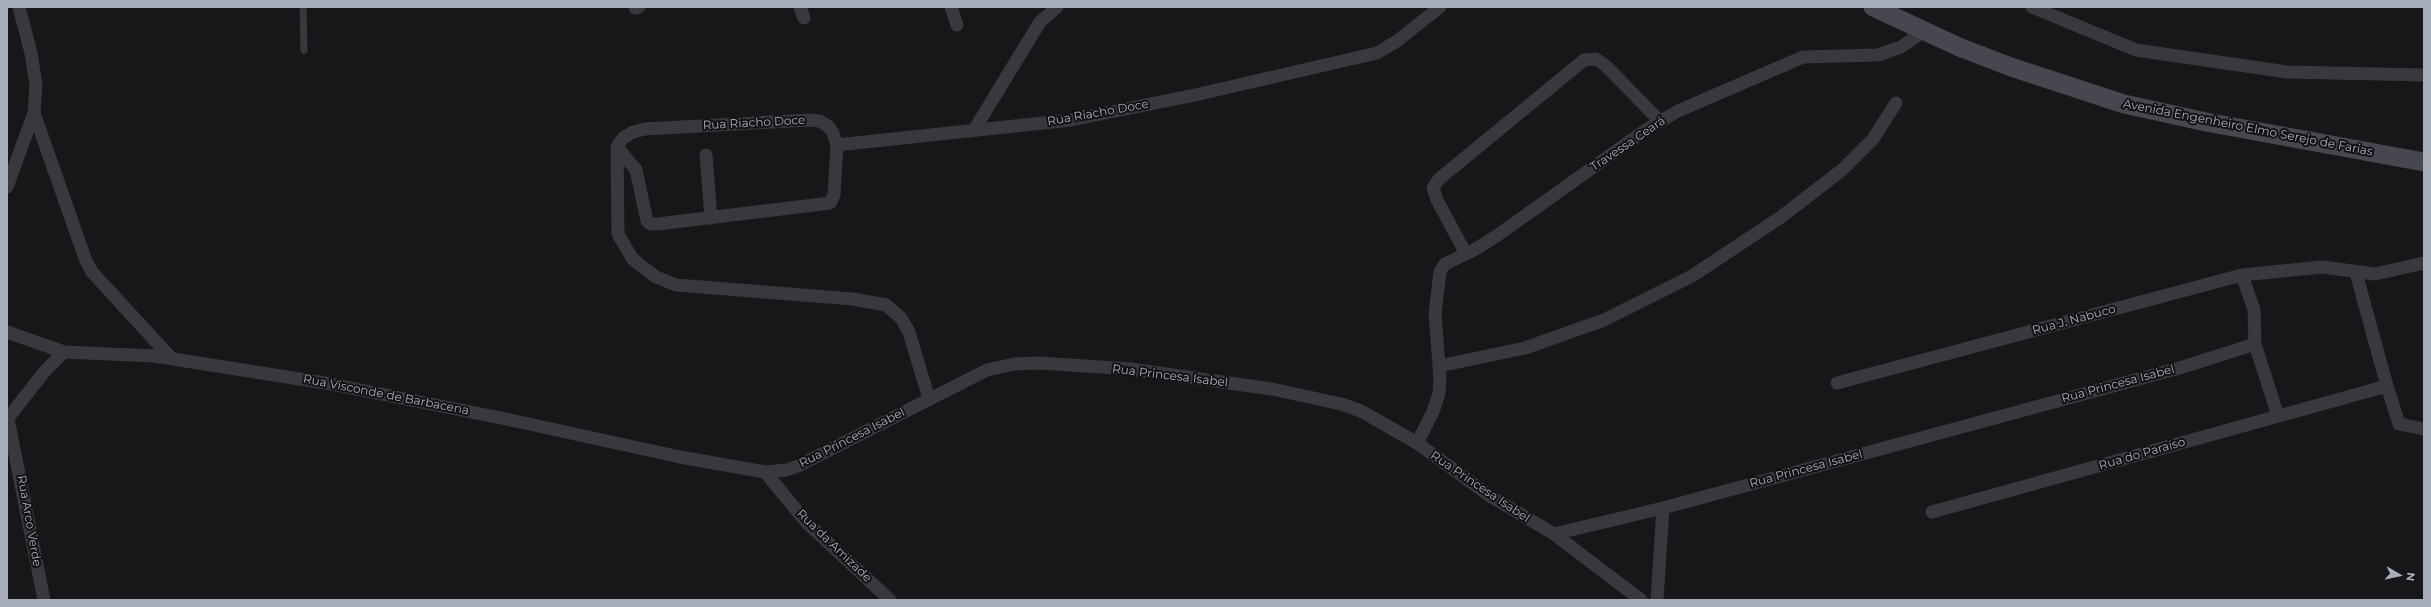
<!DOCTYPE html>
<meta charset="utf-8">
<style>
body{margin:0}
#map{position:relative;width:2431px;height:607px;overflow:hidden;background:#171719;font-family:Montserrat,sans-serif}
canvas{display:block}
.frame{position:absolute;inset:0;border:8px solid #a8adba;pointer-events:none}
.north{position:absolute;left:2379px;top:555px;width:40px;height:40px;-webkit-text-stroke:3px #121214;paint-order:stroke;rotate:99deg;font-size:11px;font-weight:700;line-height:16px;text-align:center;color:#a8adba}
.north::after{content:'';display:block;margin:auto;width:14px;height:18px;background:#a8adba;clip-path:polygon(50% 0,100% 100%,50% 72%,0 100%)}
</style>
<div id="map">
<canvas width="2431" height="607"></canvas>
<div class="frame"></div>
<div class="north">N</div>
</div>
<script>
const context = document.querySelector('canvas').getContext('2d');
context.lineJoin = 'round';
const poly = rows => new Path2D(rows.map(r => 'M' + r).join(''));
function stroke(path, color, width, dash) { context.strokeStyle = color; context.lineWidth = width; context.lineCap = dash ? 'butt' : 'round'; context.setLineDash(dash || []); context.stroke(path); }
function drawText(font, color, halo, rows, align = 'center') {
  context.font = font + ' Montserrat,sans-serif'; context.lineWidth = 4; context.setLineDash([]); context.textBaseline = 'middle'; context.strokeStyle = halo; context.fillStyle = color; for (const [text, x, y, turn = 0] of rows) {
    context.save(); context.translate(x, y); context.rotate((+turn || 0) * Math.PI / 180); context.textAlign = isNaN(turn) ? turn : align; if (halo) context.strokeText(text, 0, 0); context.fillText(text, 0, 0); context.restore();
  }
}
const lane = poly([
 [303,7,304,50]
]);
const street = poly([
 [800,7,804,18],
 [951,7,957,25],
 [2032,7,2136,50,2287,72,2424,75],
 [635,8,639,7],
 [34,113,86,261,92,272,172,359],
 [974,130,1040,22,1057,7],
 [617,147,636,170,647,221,651,224,658,224,830,203,834,195,837,145],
 [706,155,711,218],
 [7,187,34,113,36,85,31,53,19,7],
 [1466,254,1437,200,1433,188,1439,179,1584,60,1596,59,1606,66,1660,121],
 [2242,275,2254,310,2255,344,2278,416],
 [7,332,64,352,154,356,331,384,506,419,680,457,765,472,787,470,798,466,987,370,1014,364,1040,363,1130,369,1272,389,1341,404,1361,411,1417,443,1490,496,1554,534,1663,508,2183,367,2255,344],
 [1439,366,1525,348,1604,320,1692,276,1781,217,1842,170,1873,139,1896,103],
 [1837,383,2242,275,2322,267,2375,274,2424,263],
 [2387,386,2399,424,2424,429],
 [929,399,909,332,901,318,886,305,853,299,676,285,656,277,640,265,632,258,618,234,617,147,623,138,633,132,645,129,809,120,820,121,829,127,833,133,837,145,1071,120,1195,95,1377,53,1397,41,1440,7],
 [7,414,44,600],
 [8,418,45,371,64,352],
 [1417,443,1433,412,1439,393,1440,379,1435,313,1440,272,1445,264,1474,250,1495,237,1647,129,1678,111,1803,57,1878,55,1901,47,1924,31],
 [765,472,807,523,890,600],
 [1932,512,2387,386,2356,273],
 [1554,534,1641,600],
 [1657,600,1663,508]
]);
const secondary = poly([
 [1873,7,1959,47,2011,67,2124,104,2206,122,2424,162]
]);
const streetNames = [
 ["Rua Riacho Doce",1098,113,-10],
 ["Rua Riacho Doce",754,123,-3],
 ["Avenida Engenheiro Elmo Serejo de Farias",2248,128,11],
 ["Travessa Ceará",1628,144,-34],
 ["Rua J. Nabuco",2074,320,-15],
 ["Rua Princesa Isabel",1170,376,7],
 ["Rua Princesa Isabel",2118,384,-15],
 ["Rua Visconde de Barbacena",386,395,11],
 ["Rua Princesa Isabel",852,438,-27],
 ["Rua do Paraíso",2142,454,-16],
 ["Rua Princesa Isabel",1806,469,-15],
 ["Rua Princesa Isabel",1480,487,34],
 ["Rua Arco Verde",29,521,80],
 ["Rua da Amizade",834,546,44]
];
stroke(lane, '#38383e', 7);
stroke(street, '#38383e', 13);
stroke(secondary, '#46474f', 19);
drawText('12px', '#a8adba', '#121214', streetNames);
</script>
